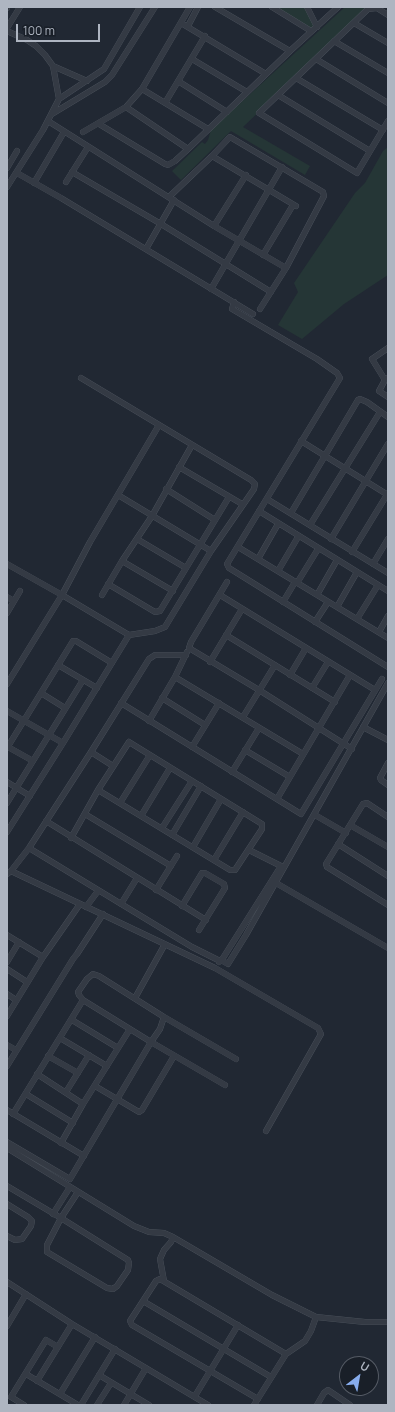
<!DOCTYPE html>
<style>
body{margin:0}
#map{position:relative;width:395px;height:1412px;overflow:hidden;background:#212833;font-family:Manrope,sans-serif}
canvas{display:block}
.frame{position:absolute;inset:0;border:8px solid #aeb5c1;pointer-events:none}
.north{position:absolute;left:339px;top:1356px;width:40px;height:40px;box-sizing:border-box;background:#191f28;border:1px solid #555b65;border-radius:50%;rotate:31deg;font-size:11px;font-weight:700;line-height:16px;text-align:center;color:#aeb5c1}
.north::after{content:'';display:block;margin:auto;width:14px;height:18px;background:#87aced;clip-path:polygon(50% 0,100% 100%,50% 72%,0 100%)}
.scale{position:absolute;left:16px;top:24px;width:84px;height:18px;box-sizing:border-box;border:2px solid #aeb5c1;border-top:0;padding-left:5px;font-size:12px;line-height:14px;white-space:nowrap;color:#aeb5c1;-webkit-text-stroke:3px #191f28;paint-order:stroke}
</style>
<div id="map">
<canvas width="395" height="1412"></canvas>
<div class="frame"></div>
<div class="north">U</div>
<div class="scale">100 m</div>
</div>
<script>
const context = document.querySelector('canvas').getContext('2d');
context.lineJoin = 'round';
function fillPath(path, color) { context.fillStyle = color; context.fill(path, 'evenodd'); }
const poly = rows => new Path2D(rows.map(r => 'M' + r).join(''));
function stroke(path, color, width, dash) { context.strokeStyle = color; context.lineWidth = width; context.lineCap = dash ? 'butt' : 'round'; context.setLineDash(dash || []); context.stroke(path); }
const green = poly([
 [272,7,307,7,317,27,311,31],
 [345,7,369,7,243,127,310,166,305,175,231,131,181,180,172,171,202,142,205,144,208,140,211,130],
 [388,147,388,275,344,304,302,339,278,325,298,292,294,283,355,193,365,183,383,151]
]);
const minor = poly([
 [215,7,290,51],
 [272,7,311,31],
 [307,7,317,27],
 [7,8,7,7],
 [388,15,377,8,368,9,259,113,357,173,388,121],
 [181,23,266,74],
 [354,23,388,43],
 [188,26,198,7],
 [7,28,20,7],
 [7,31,27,40,36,46,45,55,53,66,59,99,43,130,7,187],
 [334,41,388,73],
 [192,59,247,92],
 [316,59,388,103],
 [53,66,87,81],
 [296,78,383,130],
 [178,81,227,112],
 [142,89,208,129],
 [278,95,370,151],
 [59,99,104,69,140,7],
 [165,103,205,36],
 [126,107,188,149],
 [52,114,105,82,112,75,155,7],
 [48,121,214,226,286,268],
 [99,124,165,164,168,165,175,161,188,149,290,51,338,7],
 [83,132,126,107,142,89,190,7],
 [7,168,17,151],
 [72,172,161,224,271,292],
 [17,173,61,198,253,314],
 [66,182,88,147],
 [34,183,64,132],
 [169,197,212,156],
 [214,226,246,175],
 [146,249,174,200],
 [263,255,293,205],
 [211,289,282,167],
 [234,302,232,309,317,359,337,373,340,378,227,564,229,568,388,667],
 [260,309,286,268,324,196,323,192,230,137,212,156,296,206],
 [388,378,385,380,379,391,388,397],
 [385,380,372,359,388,348],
 [301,441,388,495],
 [179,467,242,504],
 [166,489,215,520],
 [118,495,211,551],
 [267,499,388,573],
 [259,511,388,591],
 [291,513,358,400,360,399,367,402,388,417],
 [310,525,380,412],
 [137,539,186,568],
 [331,539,388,444],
 [238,547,388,638],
 [352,552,388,493],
 [258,559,278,524],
 [122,561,173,591],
 [7,564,62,595,129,635,155,631,165,627,168,622,211,551,254,489,255,484,251,480,81,378],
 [373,564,388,539],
 [278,571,298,537],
 [227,582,191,642,189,648,259,690,352,749],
 [297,583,318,549],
 [108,584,155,612,160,611,229,497],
 [102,595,122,561,152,516,192,445],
 [220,595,375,690],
 [317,595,337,560],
 [7,597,14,601],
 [283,602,295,582],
 [337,607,357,572],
 [7,613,20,591],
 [357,619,378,585],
 [315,622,328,602],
 [379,632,388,616],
 [226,635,335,702],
 [210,662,242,609],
 [58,665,97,688],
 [290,675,306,648],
 [175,677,303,754],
 [7,684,62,595,90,542,159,425],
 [312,688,328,662],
 [41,693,65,708],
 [162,698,205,725],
 [121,703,301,814,382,679],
 [7,711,63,743,129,635],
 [243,717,275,665],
 [149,721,175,677,187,652],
 [363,727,388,740],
 [129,742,262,824,262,829,235,870,230,870,98,790,129,742],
 [8,747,33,761],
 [192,747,219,703],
 [7,748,73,641,76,641,112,663],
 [245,750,290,777],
 [91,752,113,766],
 [388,763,380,778,381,780,388,785],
 [232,772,259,728],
 [7,782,30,796],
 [277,799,350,675],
 [7,803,83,680],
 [120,803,150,755],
 [85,814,171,866],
 [315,815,346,833],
 [141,816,170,768],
 [388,817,367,803,363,804,326,864,327,867,388,905],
 [46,821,206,920],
 [350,825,388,847],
 [162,828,192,781],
 [7,832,63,743],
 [172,835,201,786],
 [71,838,98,790],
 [338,844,388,876],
 [193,847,221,799],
 [29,848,192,947,220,961],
 [214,860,243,812],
 [11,871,29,848,91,752,149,659,155,655,186,655],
 [7,874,11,871,215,968,318,1028,321,1034,266,1131],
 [276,883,388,948],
 [156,890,177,856],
 [121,904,137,878],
 [182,906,202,873,205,873,224,884,225,888,199,930],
 [86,907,98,891],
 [7,935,43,957],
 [221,960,228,964,246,935,388,683],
 [7,962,19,942],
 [219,962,223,958,281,866,249,850],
 [7,969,27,982],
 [7,994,16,1000],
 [135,998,165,944],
 [7,1016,43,957,80,904],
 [164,1017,236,1059],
 [72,1020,118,1048],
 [60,1038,107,1066],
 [7,1045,16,1050],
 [48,1056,78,1073],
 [7,1066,73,959,77,954,103,914],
 [37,1074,83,1104],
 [95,1086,139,1112,142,1110,174,1056],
 [66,1092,89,1055],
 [26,1094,73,1123],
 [7,1110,84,1156],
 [13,1114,83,1000],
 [7,1142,70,1179,151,1042,160,1029,164,1017,99,976,93,974,87,979,78,992,79,995,83,1000,151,1042,225,1085],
 [61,1143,83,1104,130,1029],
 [7,1148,134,1226,149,1232,164,1233,173,1237,272,1295,316,1317,311,1331,305,1341,286,1354,254,1405],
 [7,1186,61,1218,128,1260,129,1263,128,1270,117,1286,113,1289,107,1288,47,1252,47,1245,61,1218,78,1192],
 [7,1204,28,1217,32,1221,31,1226,22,1239,15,1240,7,1236],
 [53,1214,70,1187],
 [164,1281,160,1259,164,1250,171,1242,173,1237],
 [7,1282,72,1324,208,1405],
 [143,1301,271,1377],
 [316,1317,365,1322,388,1322],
 [7,1326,26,1294],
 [26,1374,78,1405],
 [99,1375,149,1405],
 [37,1381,72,1324],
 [60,1394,95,1337],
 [195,1396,238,1325],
 [258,1399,132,1325,130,1321,156,1281,160,1279,286,1354],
 [24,1405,11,1397,46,1340,58,1347],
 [81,1405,115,1349],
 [97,1405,111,1383],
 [124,1405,146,1368],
 [317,1405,324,1393,328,1390,350,1405]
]);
fillPath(green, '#253636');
stroke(minor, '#515862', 6);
stroke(minor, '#343a44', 5.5);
</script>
